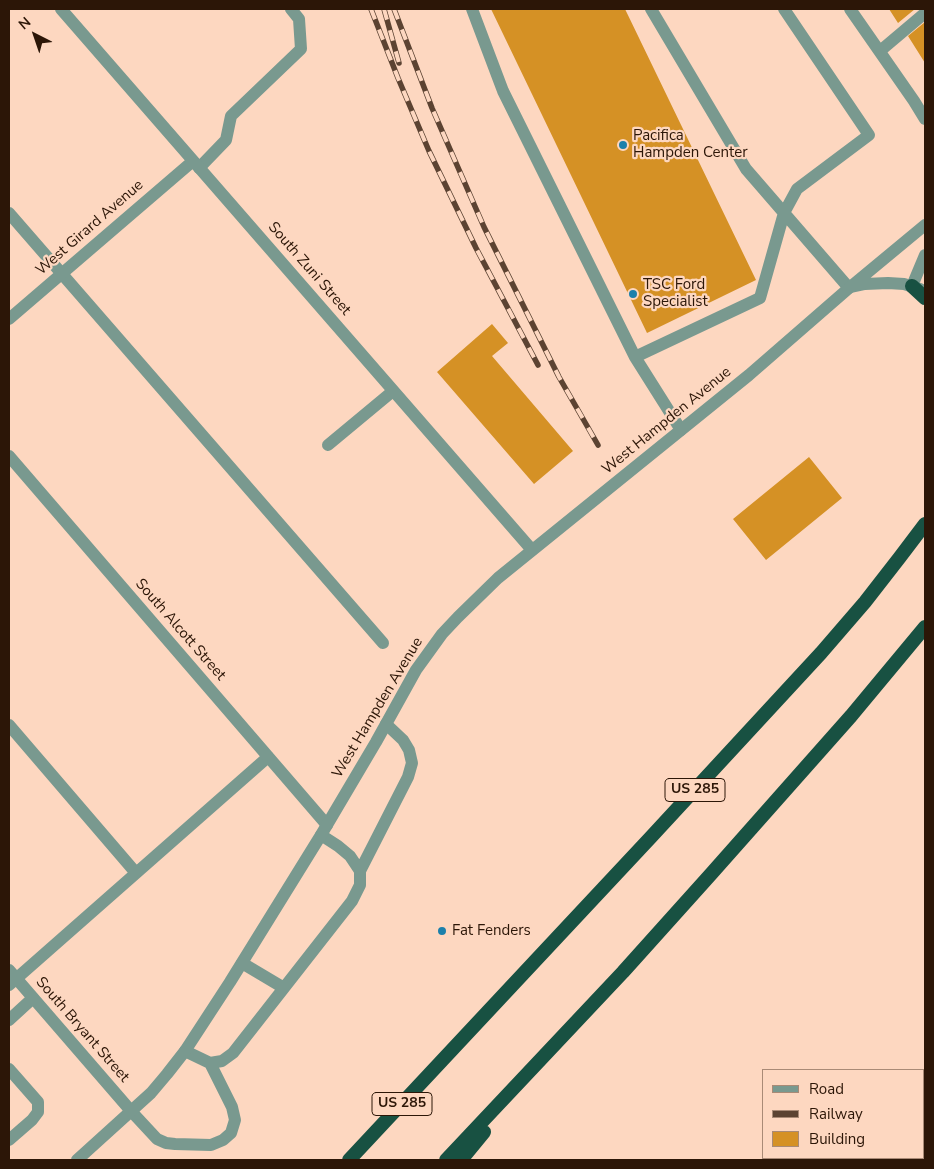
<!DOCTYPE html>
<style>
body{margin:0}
#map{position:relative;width:934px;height:1169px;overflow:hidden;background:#fdd7c0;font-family:"Nunito Sans",sans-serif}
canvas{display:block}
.frame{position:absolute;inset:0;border:10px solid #2c1607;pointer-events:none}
.legend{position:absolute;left:762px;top:1069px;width:162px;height:90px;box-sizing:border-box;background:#fdd7c0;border:1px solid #a98a76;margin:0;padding:6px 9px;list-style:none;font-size:15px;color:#2c1607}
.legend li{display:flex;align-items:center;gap:10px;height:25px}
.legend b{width:25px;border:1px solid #a98a76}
.north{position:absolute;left:10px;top:10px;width:50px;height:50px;-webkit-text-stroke:4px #fdd7c0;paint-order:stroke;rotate:319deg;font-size:14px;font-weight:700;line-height:20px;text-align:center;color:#2c1607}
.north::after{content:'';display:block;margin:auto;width:18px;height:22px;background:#2c1607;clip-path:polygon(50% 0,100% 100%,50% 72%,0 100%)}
</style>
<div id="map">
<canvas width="934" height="1169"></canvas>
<div class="frame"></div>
<ul class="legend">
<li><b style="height:6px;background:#79998f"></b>Road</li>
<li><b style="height:6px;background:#5c4332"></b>Railway</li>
<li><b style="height:14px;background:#d59125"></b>Building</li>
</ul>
<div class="north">N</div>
</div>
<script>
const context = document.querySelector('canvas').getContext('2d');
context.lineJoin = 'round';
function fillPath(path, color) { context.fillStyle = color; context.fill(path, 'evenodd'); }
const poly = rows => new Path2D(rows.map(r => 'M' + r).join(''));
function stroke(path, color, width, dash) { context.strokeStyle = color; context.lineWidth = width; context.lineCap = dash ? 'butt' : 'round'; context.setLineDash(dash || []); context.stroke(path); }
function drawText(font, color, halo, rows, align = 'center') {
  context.font = font + ' "Nunito Sans",sans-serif'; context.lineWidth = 4.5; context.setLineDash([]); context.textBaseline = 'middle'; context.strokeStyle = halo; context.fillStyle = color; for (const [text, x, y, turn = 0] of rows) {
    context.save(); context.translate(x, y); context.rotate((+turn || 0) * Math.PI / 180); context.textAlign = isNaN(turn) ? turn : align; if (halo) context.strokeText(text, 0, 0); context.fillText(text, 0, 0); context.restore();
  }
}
const building = poly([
 [491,9,625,9,756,280,647,333],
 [889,9,915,9,898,23],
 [925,22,925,63,908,36],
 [492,324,508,343,492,356,573,451,534,484,437,372],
 [809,457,842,498,766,560,733,519]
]);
const service = poly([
 [472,9,503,91,635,357,681,430],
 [651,9,746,169,849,288],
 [880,51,925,13],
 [199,168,226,140,231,116,301,49,299,19,291,9],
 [9,213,383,643],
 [635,357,760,298,784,213,797,189,869,135,784,9],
 [328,445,393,391],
 [9,725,136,873],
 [360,871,408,777,412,763,409,750,403,740,386,724],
 [242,963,284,988],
 [9,985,268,757],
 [9,1020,33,998],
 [185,1051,210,1063,222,1061,233,1053,352,901,360,885,360,871,350,856,338,846,321,835],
 [9,1069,38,1102,38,1112,32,1120,9,1140],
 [131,1111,157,1139,166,1143,175,1144,211,1145,223,1140,231,1133,235,1120,232,1107,210,1063]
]);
const minor = poly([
 [61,9,532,550],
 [850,9,914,101,925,119],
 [912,286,925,255],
 [9,319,193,161],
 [9,456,327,825],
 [9,970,131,1111]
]);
const tertiary = poly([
 [851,287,865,284,888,283,904,284,920,289],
 [77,1160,151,1093,167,1074,185,1051,230,982,321,835,376,742,416,670,442,634,458,617,498,578,749,375,849,288,925,225]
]);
const trunk = poly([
 [912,286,925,298],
 [349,1160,651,837,821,653,865,602,900,557,925,524],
 [446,1160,623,972,711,874,851,716,925,627],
 [461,1160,484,1132]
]);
const rail = poly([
 [371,9,398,78,429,151,476,248,538,365],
 [384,9,399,63],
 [394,9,432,108,484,227,559,377,598,445]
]);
const markers = [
 [623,145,5,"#1c80ab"],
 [633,294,5,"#1c80ab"],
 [442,931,5,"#1c80ab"]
];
const shields = [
 [695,790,60],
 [402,1104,60]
];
const shieldNames = [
 ["US 285",695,790],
 ["US 285",402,1104]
];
const poiNames = [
 ["Pacifica",633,136],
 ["Hampden Center",633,153],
 ["TSC Ford",643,285],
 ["Specialist",643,302],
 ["Fat Fenders",452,931]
];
const streetNames = [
 ["West Girard Avenue",90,228,-41],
 ["South Zuni Street",309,269,49],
 ["West Hampden Avenue",667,421,-39],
 ["South Alcott Street",180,630,49],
 ["West Hampden Avenue",378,708,-59],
 ["South Bryant Street",82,1030,49]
];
fillPath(building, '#d59125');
stroke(service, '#79998f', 12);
stroke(minor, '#79998f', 12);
stroke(tertiary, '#79998f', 12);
stroke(trunk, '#185142', 14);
stroke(rail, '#5c4332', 5.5);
stroke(rail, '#fdd7c0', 4, [11]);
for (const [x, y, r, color] of markers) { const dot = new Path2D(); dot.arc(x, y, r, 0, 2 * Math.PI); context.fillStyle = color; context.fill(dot); stroke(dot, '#fdd7c0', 2); }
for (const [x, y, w] of shields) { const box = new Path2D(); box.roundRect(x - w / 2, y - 11.5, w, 23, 4); context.fillStyle = '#fdd7c0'; context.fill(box); stroke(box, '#2c1607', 1); }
drawText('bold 14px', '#2c1607', null, shieldNames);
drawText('15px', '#2c1607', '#fdd7c0', poiNames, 'left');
drawText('15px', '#2c1607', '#fdd7c0', streetNames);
</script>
